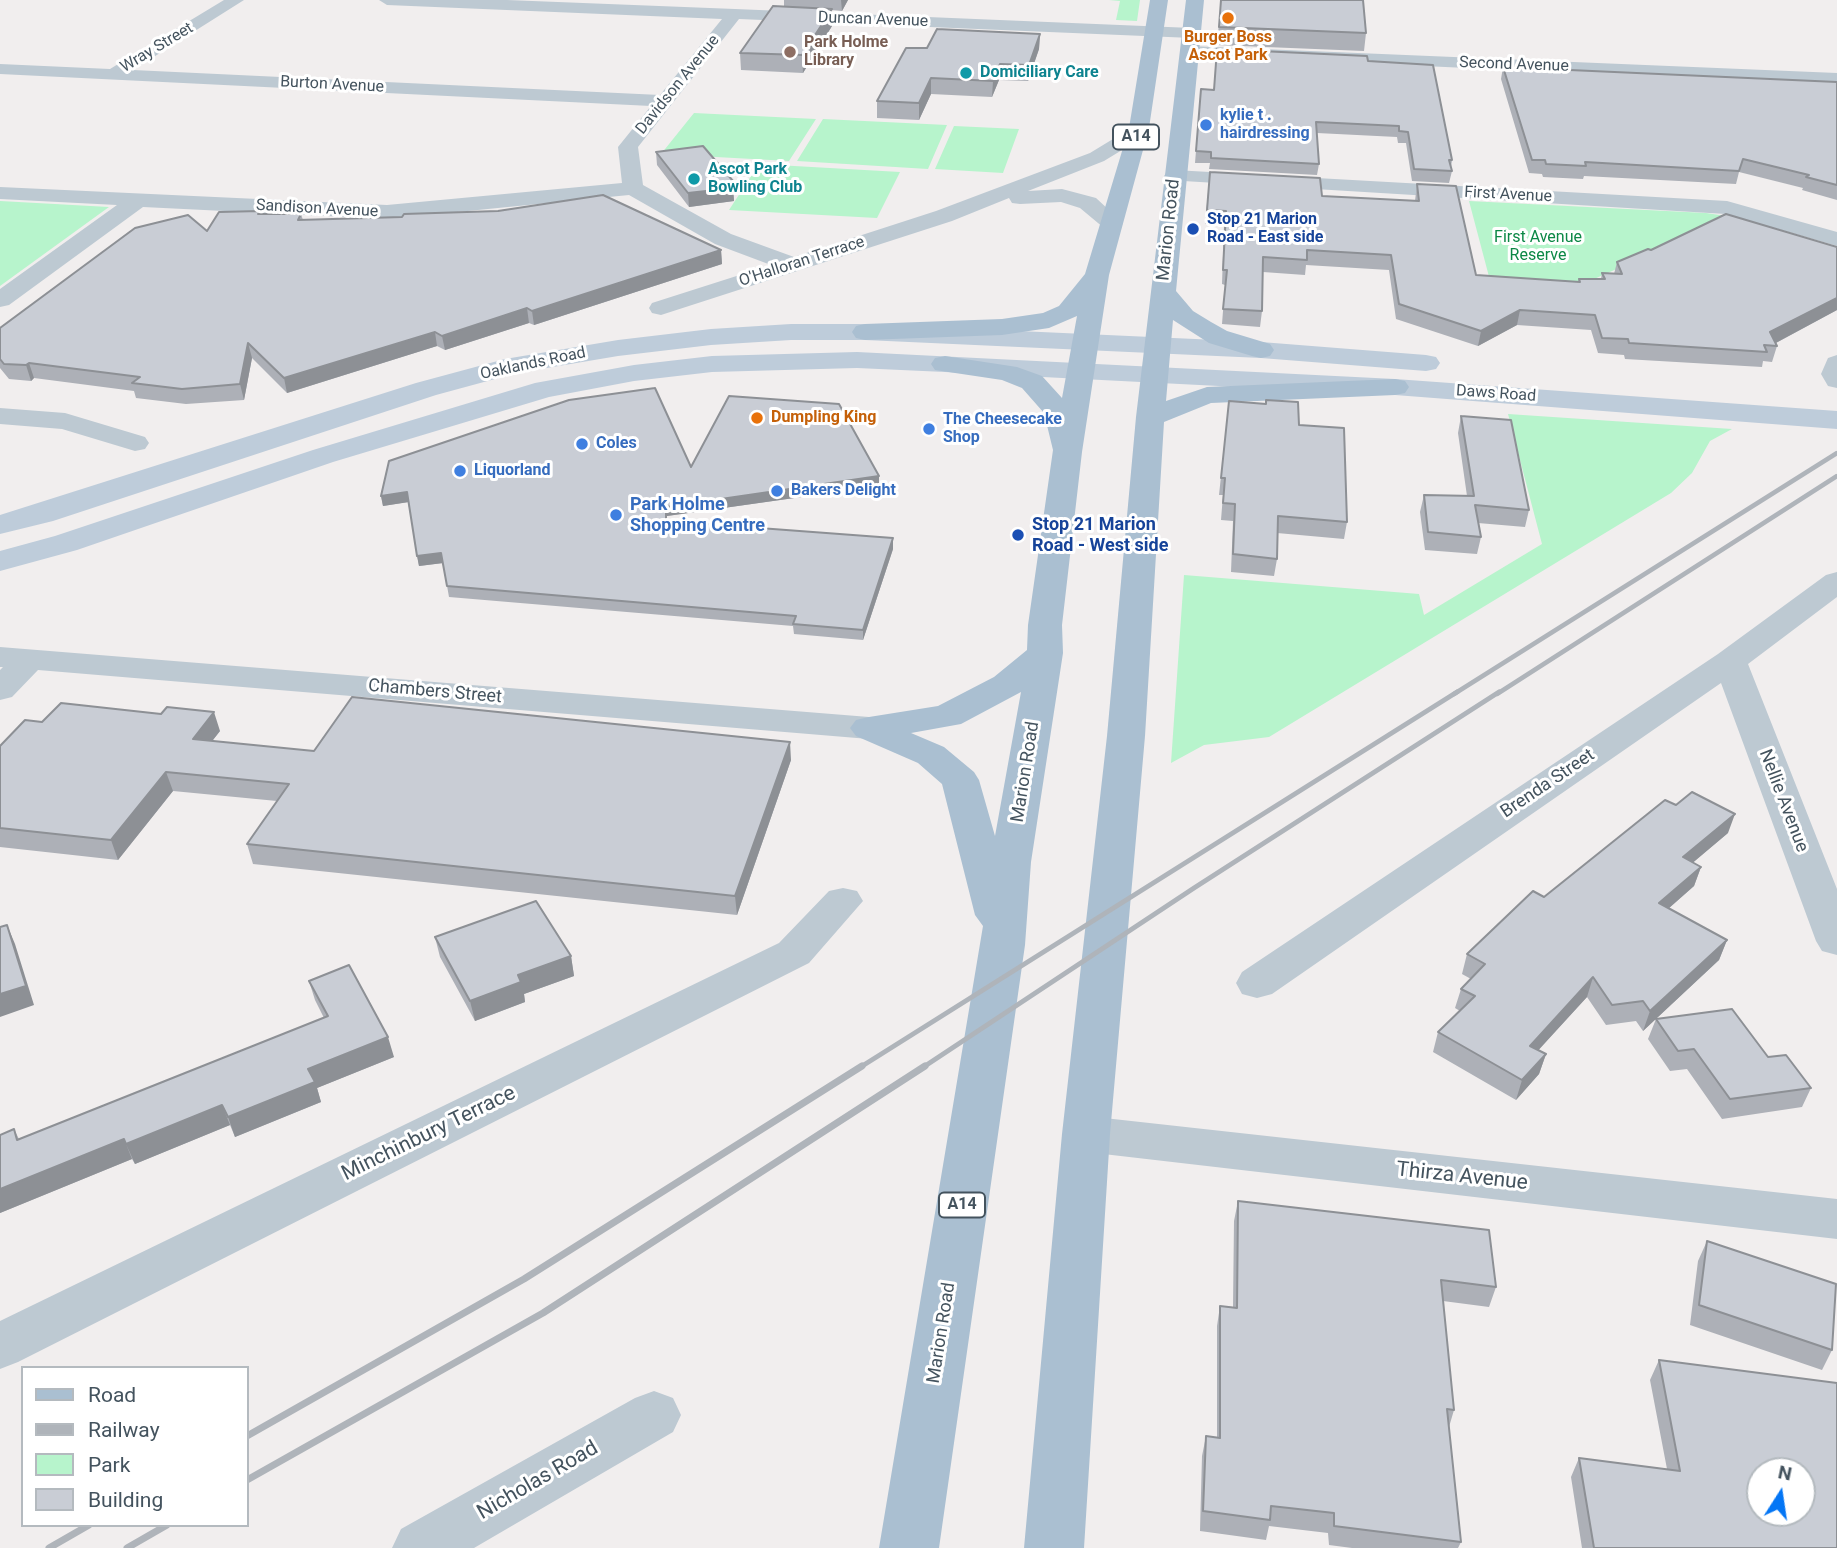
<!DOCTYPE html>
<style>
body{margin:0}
#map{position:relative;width:1837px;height:1548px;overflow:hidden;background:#f1eeee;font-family:Roboto,sans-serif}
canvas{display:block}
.legend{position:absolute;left:21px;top:1366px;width:228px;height:161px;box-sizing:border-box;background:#fff;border:2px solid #b4babf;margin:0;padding:9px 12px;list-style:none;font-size:21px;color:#44535e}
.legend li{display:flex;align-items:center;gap:14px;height:35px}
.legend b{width:35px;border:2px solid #b4babf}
.north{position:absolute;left:1746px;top:1457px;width:70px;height:70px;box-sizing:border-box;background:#fff;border:2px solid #b4babf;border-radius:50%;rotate:12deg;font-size:19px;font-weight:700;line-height:28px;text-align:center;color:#44535e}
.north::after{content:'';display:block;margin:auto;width:24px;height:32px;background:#0476f5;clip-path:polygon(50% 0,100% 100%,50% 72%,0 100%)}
</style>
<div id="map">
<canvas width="1837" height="1548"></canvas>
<ul class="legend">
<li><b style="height:9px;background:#aabfd1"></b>Road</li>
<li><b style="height:9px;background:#afb4ba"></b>Railway</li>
<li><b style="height:19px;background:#b7f4cc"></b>Park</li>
<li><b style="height:19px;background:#c9cdd5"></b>Building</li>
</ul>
<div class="north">N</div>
</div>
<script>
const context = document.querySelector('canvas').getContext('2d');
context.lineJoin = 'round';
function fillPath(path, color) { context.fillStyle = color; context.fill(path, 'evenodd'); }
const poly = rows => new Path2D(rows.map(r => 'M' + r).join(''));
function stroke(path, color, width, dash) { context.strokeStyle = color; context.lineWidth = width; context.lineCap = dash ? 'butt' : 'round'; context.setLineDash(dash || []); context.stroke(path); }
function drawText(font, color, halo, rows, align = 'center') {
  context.font = font + ' Roboto,sans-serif'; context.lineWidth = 6; context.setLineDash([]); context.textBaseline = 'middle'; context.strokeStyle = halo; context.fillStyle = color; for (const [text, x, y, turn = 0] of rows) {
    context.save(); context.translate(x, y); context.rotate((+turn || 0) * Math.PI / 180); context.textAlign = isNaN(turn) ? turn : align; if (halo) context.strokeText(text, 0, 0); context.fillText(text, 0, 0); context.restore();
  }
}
const green = poly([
 [1109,0,1140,0,1137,21,1116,20,1120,1],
 [694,113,816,119,789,161,661,154],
 [823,119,947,125,928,169,797,161],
 [954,126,1019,129,1003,173,935,169],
 [759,164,900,172,877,218,729,210],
 [0,201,109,207,0,286],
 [1469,201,1706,213,1733,217,1565,292,1492,288],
 [1508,414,1732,429,1710,441,1692,473,1671,493,1269,737,1204,745,1171,763,1184,575,1419,594,1424,615,1542,544]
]);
const minor = poly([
 [224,0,244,0,133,70,660,95,722,19,387,5,379,0,507,0,735,9,1192,28,1201,33,1192,38,739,19,638,147,643,185,731,234,794,257,936,211,1090,153,1131,128,1145,128,1148,132,1145,136,1104,161,1028,191,1062,189,1096,198,1123,223,1120,228,1112,230,1104,228,1080,208,1061,202,1020,204,1012,203,1009,198,952,221,661,315,652,313,649,308,652,303,771,265,715,244,629,195,387,219,143,207,9,305,0,307,0,289,117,205,0,199,0,187,387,205,622,183,618,147,651,106,0,74,0,64,110,69,224,0],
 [1190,46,1837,73,1837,85,1184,55,1181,51,1190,46],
 [1174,170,1727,201,1837,232,1837,246,1726,214,1167,180,1164,176,1167,172,1174,170],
 [1837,355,1837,388,1828,386,1821,374,1828,358,1837,355],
 [0,408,65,413,145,437,149,443,145,449,135,451,62,429,0,424,0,408],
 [1837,572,1837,597,1748,664,1837,889,1837,955,1822,951,1816,941,1721,683,1272,994,1257,998,1242,994,1236,983,1242,972,1718,654,1826,575,1837,572],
 [0,647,869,717,882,720,887,728,882,736,869,739,38,670,12,697,0,700,0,670,3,667,0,667,0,647],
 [843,888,857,891,863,901,809,963,18,1362,0,1369,0,1321,779,943,829,891,843,888],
 [1086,1116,1837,1199,1837,1239,1086,1152,1070,1147,1063,1134,1070,1121,1086,1116],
 [654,1391,673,1398,681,1415,673,1432,474,1548,392,1548,401,1529,635,1398,654,1391]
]);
const secondary = poly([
 [791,324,865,324,1261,342,1426,355,1436,357,1440,363,1436,369,1426,371,1261,358,865,340,791,340,711,345,618,356,517,373,436,395,53,521,0,534,0,515,416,383,505,359,618,340,711,329,791,324],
 [857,352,1395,379,1837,411,1837,429,1395,395,945,372,857,368,712,372,634,381,549,397,333,462,77,550,0,571,0,551,55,536,313,450,535,383,634,365,712,356,857,352]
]);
const primary = poly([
 [1150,0,1168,0,1149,128,1109,275,1082,452,1062,625,1063,653,1031,862,1025,945,939,1548,879,1548,983,926,975,915,942,784,918,763,856,736,850,728,856,720,869,717,938,706,994,677,1027,650,1028,625,1053,450,1044,413,1022,388,1002,380,935,370,931,364,935,358,945,356,1017,367,1042,376,1062,398,1077,316,1049,328,1002,335,865,340,856,338,852,332,856,326,865,324,1002,319,1043,313,1059,306,1085,274,1129,128,1150,0],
 [1021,692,995,836,979,780,974,772,944,747,911,733,961,724,1021,692],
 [1186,0,1204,0,1176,291,1193,311,1211,322,1227,331,1270,344,1274,350,1270,356,1261,358,1252,356,1209,343,1173,320,1166,401,1207,387,1395,379,1405,381,1409,387,1405,393,1395,395,1211,403,1164,422,1145,736,1110,1134,1084,1548,1024,1548,1062,1134,1107,736,1136,417,1186,0]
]);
const railFar2 = poly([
 [1454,694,1837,453],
 [1497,694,1837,476]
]);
const railFar1 = poly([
 [859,1068,1457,692],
 [922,1068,1194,888,1499,692]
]);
const rail = poly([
 [247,1436,524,1279,862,1066],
 [247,1480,543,1313,925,1066],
 [49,1548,89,1525],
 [127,1548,167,1525]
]);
const wall = poly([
 [784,0,848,0,842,11,832,10,832,26,803,73,741,70,740,53,784,7],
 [1221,0,1366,33,1364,51,1217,45],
 [1040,34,1039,49,1028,81,999,80,992,97,931,94,919,120,877,118,877,101,927,48],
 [1368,61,1452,160,1451,167,1452,171,1449,183,1412,181,1406,143,1398,143,1397,137,1317,133,1319,164,1317,175,1209,169,1210,163,1195,163,1201,89,1214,90],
 [1503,67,1837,82,1837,200,1802,190,1803,188,1739,172,1736,184,1584,176,1583,179,1543,177,1542,174,1529,173,1501,79],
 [656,152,734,195,733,195,734,201,689,207,657,165],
 [1210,172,1322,196,1415,201,1417,184,1476,275,1578,282,1579,279,1601,279,1602,273,1614,274,1617,262,1837,310,1776,343,1777,346,1772,362,1763,361,1762,367,1625,359,1624,355,1598,353,1591,330,1517,325,1478,346,1396,319,1389,270,1306,265,1305,275,1263,272,1262,311,1260,327,1222,324,1225,285,1222,284,1224,225,1205,224],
 [260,214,301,214,303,220,721,250,722,264,534,325,529,323,445,350,437,346,287,393,252,358,244,400,186,404,136,398,134,391,34,378,31,381,9,379,0,368,0,328,207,231],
 [1229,401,1299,425,1347,522,1344,539,1277,533,1277,559,1274,576,1231,572,1233,521,1221,520,1223,495,1219,495],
 [1461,416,1529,510,1525,527,1478,523,1481,537,1477,554,1425,550,1420,512,1424,495,1467,496,1458,433],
 [691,467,879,486,667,516,667,521,893,549,863,640,794,634,793,626,449,597,443,563,419,566,408,502,383,506,381,496],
 [42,722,220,731,212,741,314,751,791,760,737,915,253,864,247,844,277,801,173,791,118,860,0,847,0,746],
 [1728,833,1693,862,1701,867,1694,886,1668,909,1727,940,1719,960,1643,1031,1636,1021,1606,1025,1587,997,1538,1050,1546,1054,1539,1074,1516,1100,1433,1052,1438,1032,1460,1011,1455,1008,1461,989,1471,979,1462,974,1467,954,1544,897],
 [435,937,571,956,574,976,524,994,525,1002,475,1021,440,957],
 [309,981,394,1057,317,1088,321,1102,235,1137,230,1125,135,1164,132,1159,0,1213,0,1135,14,1129,19,1139,324,1018,315,1000],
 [1656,1019,1768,1057,1811,1088,1802,1107,1722,1119,1687,1069,1670,1071,1648,1039],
 [1238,1201,1496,1287,1489,1307,1443,1301,1454,1410,1449,1427,1461,1542,1458,1548,1352,1548,1329,1545,1328,1533,1269,1526,1266,1540,1200,1531,1202,1456,1206,1436,1217,1438,1217,1326,1220,1306,1233,1307,1234,1221],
 [1707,1241,1832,1350,1822,1370,1690,1325,1698,1261],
 [1659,1360,1837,1548,1582,1548,1571,1477,1579,1458,1667,1469,1650,1380]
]);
const shadedWall = poly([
 [841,0,848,0,842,11],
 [832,9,832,26,803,73,802,55],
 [1040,34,1039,49,1028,81,1029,65],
 [1000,64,999,80,992,97,993,81],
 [931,78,931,94,919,120,919,103],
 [733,181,734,201,689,207,688,193],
 [721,250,722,264,534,325,532,311],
 [1837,298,1837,310,1770,346,1770,332],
 [527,308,529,323,445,350,442,336],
 [1520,310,1517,325,1478,346,1481,331],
 [435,332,437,346,287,393,284,378],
 [248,343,252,358,244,400,240,384],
 [29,363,34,378,31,381,26,365],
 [879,476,879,486,667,516,667,531,666,507],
 [407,492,409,502,383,506,381,496],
 [893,538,893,549,863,640,863,630],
 [441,553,443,563,419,566,417,556],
 [214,712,220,731,199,758,193,739],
 [790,742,791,760,737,915,735,896],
 [166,772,173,791,118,860,111,840],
 [1735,814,1728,833,1676,877,1683,857],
 [1701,867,1694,886,1652,923,1659,903],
 [7,925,15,944,34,1005,0,1017,0,994],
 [1727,940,1719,960,1643,1031,1650,1011],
 [571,956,574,976,524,994,525,1002,475,1021,470,1001,518,975],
 [1593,977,1587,997,1524,1066,1530,1046],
 [388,1037,394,1057,317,1088,321,1102,235,1137,228,1117,308,1069],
 [1546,1054,1539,1074,1516,1100,1522,1080],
 [222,1105,230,1125,135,1164,126,1144],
 [124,1139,132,1159,0,1213,0,1189]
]);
const building = poly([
 [1221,0,1363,0,1366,33,1219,27,1221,0],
 [773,6,832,9,802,55,740,53,773,6],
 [937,29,1040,34,1029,65,1000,64,993,81,931,78,919,103,877,101,906,48,927,48,937,29],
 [1217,49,1367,56,1368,61,1433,65,1452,160,1449,160,1452,171,1414,169,1408,132,1399,131,1399,126,1316,122,1319,164,1211,158,1211,152,1196,151,1201,89,1214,90,1217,49],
 [1503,67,1837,82,1837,185,1806,177,1809,175,1743,159,1739,171,1585,162,1586,166,1546,164,1545,160,1532,160,1503,67],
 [703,146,733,181,728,182,733,188,688,193,656,152,703,146],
 [1210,172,1320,178,1322,196,1419,201,1417,184,1456,186,1476,275,1580,282,1579,279,1605,279,1602,273,1622,274,1617,262,1648,249,1651,250,1726,214,1837,247,1837,298,1770,332,1777,346,1764,345,1767,352,1629,343,1628,339,1602,338,1595,315,1520,310,1481,331,1399,304,1391,255,1307,250,1307,260,1263,257,1262,311,1223,309,1227,270,1223,270,1226,211,1207,210,1210,172],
 [603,195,721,250,532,311,527,308,442,336,435,332,284,378,248,343,240,384,182,389,132,383,140,377,29,363,26,365,4,364,0,359,0,328,135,228,188,215,207,231,219,212,260,211,258,214,301,214,298,220,402,217,404,214,498,211,603,195],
 [655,388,691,467,729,396,839,404,879,476,666,507,666,521,893,538,863,630,793,624,796,616,447,586,441,553,417,556,407,492,381,496,389,461,569,400,655,388],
 [1266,400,1298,402,1299,425,1344,428,1347,522,1278,516,1277,559,1233,554,1235,504,1223,503,1225,478,1221,478,1229,401,1266,404,1266,400],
 [1461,416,1511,420,1529,510,1475,505,1481,537,1428,532,1424,495,1474,496,1461,416],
 [352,697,790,742,735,896,247,844,289,784,166,772,111,840,0,828,0,746,25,720,42,722,61,703,161,714,167,707,214,712,193,739,314,751,352,697],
 [1692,792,1735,814,1683,857,1701,867,1659,903,1727,940,1650,1011,1643,1001,1612,1005,1593,977,1530,1046,1546,1054,1522,1080,1438,1032,1475,996,1461,989,1485,964,1467,954,1533,891,1544,897,1665,800,1676,805,1692,792],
 [536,901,571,956,518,975,521,982,470,1001,435,937,536,901],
 [7,925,26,986,0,994,0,927,7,925],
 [349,965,388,1037,308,1069,315,1082,228,1117,222,1105,126,1144,124,1139,0,1189,0,1135,14,1129,17,1140,328,1016,309,981,349,965],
 [1732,1009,1768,1057,1786,1055,1811,1088,1730,1099,1694,1049,1678,1051,1656,1019,1732,1009],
 [1238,1201,1489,1230,1496,1287,1441,1280,1454,1410,1447,1409,1461,1542,1334,1526,1334,1513,1271,1506,1270,1520,1203,1511,1206,1436,1220,1438,1220,1306,1237,1308,1238,1201],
 [1707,1241,1836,1284,1832,1350,1699,1305,1707,1241],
 [1659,1360,1837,1383,1837,1548,1594,1548,1579,1458,1680,1471,1659,1360],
 [1760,1471,1802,1471,1802,1513,1760,1513,1760,1471]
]);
const markers = [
 [1228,18,7,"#e8710a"],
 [790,52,7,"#8d6e63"],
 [966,73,7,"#0f9aa8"],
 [1206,125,7,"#3f7fe0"],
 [694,179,7,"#0f9aa8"],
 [1193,229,7,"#1a4fb4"],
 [757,418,7,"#e8710a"],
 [929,429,7,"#3f7fe0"],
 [582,444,7,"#3f7fe0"],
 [460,471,7,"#3f7fe0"],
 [777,491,7,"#3f7fe0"],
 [616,515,7,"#3f7fe0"],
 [1018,535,7,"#1a4fb4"]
];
const farStreetnames = [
 ["Duncan Avenue",873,20,2],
 ["Wray Street",157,48,-31],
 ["Second Avenue",1514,65,2],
 ["Burton Avenue",332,85,3],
 ["Davidson Avenue",678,85,-51],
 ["First Avenue",1508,195,3],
 ["Sandison Avenue",317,209,3],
 ["O'Halloran Terrace",802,262,-18],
 ["Oaklands Road",533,364,-12],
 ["Daws Road",1496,394,4]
];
const farFoodnames = [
 ["Burger Boss",1228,38],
 ["Ascot Park",1228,56],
 ["Dumpling King",771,418,"left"]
];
const farEducationnames = [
 ["Park Holme",804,43],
 ["Library",804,61]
];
const farCulturenames = [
 ["Domiciliary Care",980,73],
 ["Ascot Park",708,170],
 ["Bowling Club",708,188]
];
const farShopnames = [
 ["kylie t .",1220,116],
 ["hairdressing",1220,134],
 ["The Cheesecake",943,420],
 ["Shop",943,438],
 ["Coles",596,444],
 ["Liquorland",474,471],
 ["Bakers Delight",791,491]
];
const shields = [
 [1136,137,46],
 [962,1205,46]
];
const shieldNames = [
 ["A14",1136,137],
 ["A14",962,1205]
];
const farTransitnames = [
 ["Stop 21 Marion",1207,220],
 ["Road - East side",1207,238]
];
const farParknames = [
 ["First Avenue",1538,238],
 ["Reserve",1538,256]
];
const streetNames = [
 ["Marion Road",1169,230,-84],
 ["Chambers Street",435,692,5],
 ["Marion Road",1026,772,-81],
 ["Brenda Street",1548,784,-34],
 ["Nellie Avenue",1783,801,69],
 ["Marion Road",942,1333,-81]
];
const shopNames = [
 ["Park Holme",630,505],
 ["Shopping Centre",630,526]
];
const transitNames = [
 ["Stop 21 Marion",1032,525],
 ["Road - West side",1032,546]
];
const nearStreetnames = [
 ["Minchinbury Terrace",429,1134,-26],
 ["Thirza Avenue",1462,1177,6],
 ["Nicholas Road",538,1481,-30]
];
fillPath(green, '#b7f4cc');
fillPath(minor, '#bdc9d2');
fillPath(secondary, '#beccda');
fillPath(primary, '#aabfd1');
stroke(railFar2, '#afb4ba', 4.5);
stroke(railFar1, '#afb4ba', 5);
stroke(rail, '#afb4ba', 7);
fillPath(wall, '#adb0b7');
fillPath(shadedWall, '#8d9095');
fillPath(building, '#c9cdd5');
stroke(building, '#8d9095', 2);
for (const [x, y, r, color] of markers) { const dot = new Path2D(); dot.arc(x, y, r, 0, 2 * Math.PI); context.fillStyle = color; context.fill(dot); stroke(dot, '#fff', 2.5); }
drawText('16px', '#44535e', '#fff', farStreetnames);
drawText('bold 16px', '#c56008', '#fff', farFoodnames);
drawText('bold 16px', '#785e54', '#fff', farEducationnames, 'left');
drawText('bold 16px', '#0d838f', '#fff', farCulturenames, 'left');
drawText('bold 16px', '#366cbe', '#fff', farShopnames, 'left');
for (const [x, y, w] of shields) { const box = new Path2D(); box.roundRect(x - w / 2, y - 12.5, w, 25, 5); context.fillStyle = '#fff'; context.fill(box); stroke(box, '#44535e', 2); }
drawText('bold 16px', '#44535e', null, shieldNames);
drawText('bold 16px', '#164399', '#fff', farTransitnames, 'left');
drawText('16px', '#0c8846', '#fff', farParknames);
drawText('18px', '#44535e', '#fff', streetNames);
drawText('bold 18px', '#366cbe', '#fff', shopNames, 'left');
drawText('bold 18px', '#164399', '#fff', transitNames, 'left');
drawText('21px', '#44535e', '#fff', nearStreetnames);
</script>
